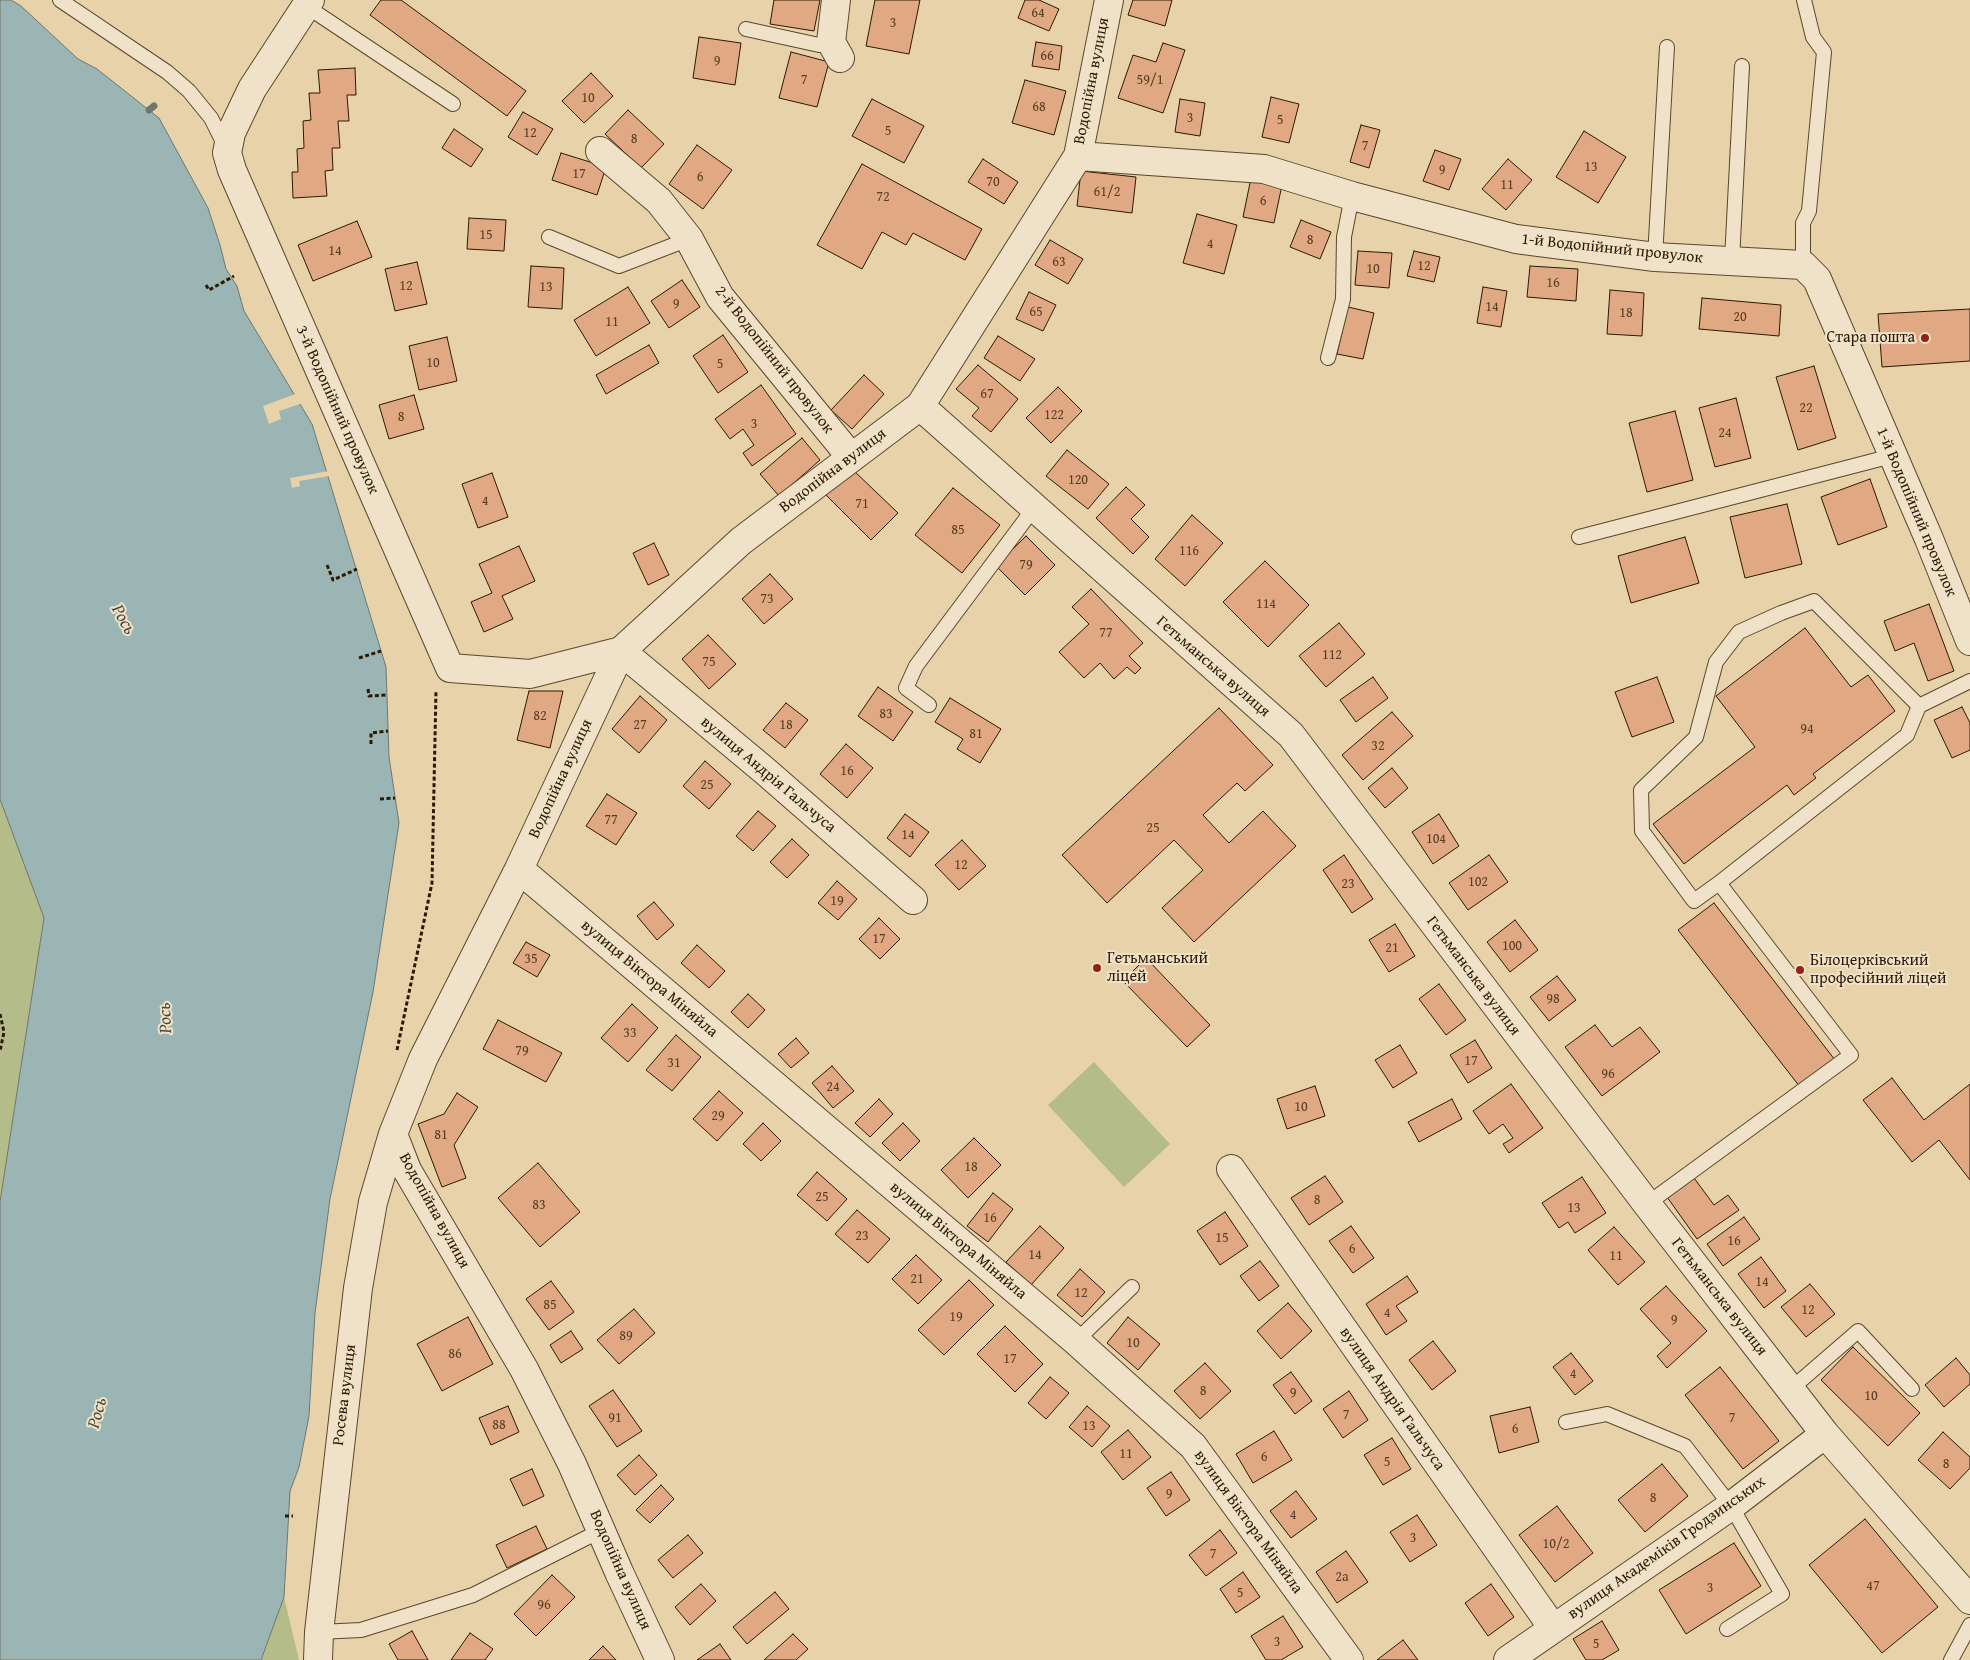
<!DOCTYPE html>
<meta charset="utf-8">
<style>
body{margin:0}
canvas{display:block;background:#e8d2aa}
</style>
<canvas width="1970" height="1660"></canvas>
<script>
const context = document.querySelector('canvas').getContext('2d');
context.lineJoin = 'round';
function fillPath(path, color) { context.fillStyle = color; context.fill(path, 'evenodd'); }
const poly = rows => new Path2D(rows.map(r => 'M' + r).join(''));
function stroke(path, color, width, dash) { context.strokeStyle = color; context.lineWidth = width; context.lineCap = dash ? 'butt' : 'round'; context.setLineDash(dash || []); context.stroke(path); }
function drawText(font, color, halo, rows, align = 'center') {
  context.font = font + ' "Gentium Book Plus",serif'; context.lineWidth = 4; context.setLineDash([]); context.textBaseline = 'middle'; context.strokeStyle = halo; context.fillStyle = color; for (const [text, x, y, turn = 0] of rows) {
    context.save(); context.translate(x, y); context.rotate((+turn || 0) * Math.PI / 180); context.textAlign = isNaN(turn) ? turn : align; if (halo) context.strokeText(text, 0, 0); context.fillText(text, 0, 0); context.restore();
  }
}
const green = poly([
 [0,799,44,918,0,1202],
 [1094,1062,1170,1144,1124,1187,1048,1105],
 [284,1597,299,1660,261,1660]
]);
const water = poly([
 [0,0,11,0,21,6,78,59,97,69,159,118,208,208,220,245,226,269,237,286,244,311,312,424,386,667,389,757,399,823,373,992,330,1199,315,1313,309,1416,299,1467,290,1491,284,1597,261,1660,0,1660,0,1202,44,918,0,799,0,0]
]);
const pier = poly([
 [298,393,303,403,279,411,281,419,269,424,263,406],
 [329,471,330,476,299,481,300,486,292,488,290,478]
]);
const stream = poly([
 [149,110,154,106]
]);
const building = poly([
 [381,0,401,0,526,91,507,116,370,15,381,0],
 [774,0,820,0,814,31,770,24,774,0],
 [875,0,920,0,909,54,866,46,875,0],
 [1025,0,1039,0,1059,9,1049,31,1018,18,1025,0],
 [1133,0,1172,0,1165,26,1128,15,1133,0],
 [699,37,741,43,735,85,693,78,699,37],
 [1036,42,1062,46,1059,70,1032,66,1036,42],
 [1163,43,1185,50,1163,113,1118,98,1133,55,1156,62,1163,43],
 [791,52,829,62,817,107,779,98,791,52],
 [355,68,356,95,347,95,349,121,338,121,340,148,332,148,333,170,325,171,327,196,293,198,292,172,298,172,297,149,304,148,303,121,311,120,309,93,320,93,318,70,355,68],
 [591,73,613,96,584,123,562,101,591,73],
 [1025,80,1066,91,1054,135,1012,123,1025,80],
 [1271,97,1299,104,1289,143,1262,137,1271,97],
 [872,99,924,126,904,163,852,136,872,99],
 [1180,99,1205,103,1200,136,1175,132,1180,99],
 [628,110,664,144,641,168,605,134,628,110],
 [523,112,553,129,537,155,508,137,523,112],
 [1361,125,1380,130,1369,168,1350,162,1361,125],
 [454,129,483,149,471,167,442,148,454,129],
 [1584,131,1626,157,1598,203,1556,177,1584,131],
 [697,145,732,170,703,209,669,184,697,145],
 [1435,150,1461,159,1449,190,1423,181,1435,150],
 [561,153,606,167,597,195,552,180,561,153],
 [983,159,1018,182,1004,204,968,182,983,159],
 [1508,159,1532,180,1506,210,1482,189,1508,159],
 [862,164,982,229,965,260,913,233,906,245,882,232,862,269,817,245,862,164],
 [1081,171,1136,177,1132,213,1077,206,1081,171],
 [1251,178,1282,185,1274,223,1243,217,1251,178],
 [1197,214,1237,225,1224,274,1183,263,1197,214],
 [469,218,506,220,504,251,467,249,469,218],
 [1301,220,1331,232,1320,259,1290,247,1301,220],
 [357,221,372,257,313,281,298,245,357,221],
 [1050,240,1083,259,1068,284,1035,265,1050,240],
 [1358,251,1392,253,1389,288,1355,285,1358,251],
 [1414,251,1440,257,1434,282,1407,276,1414,251],
 [417,262,427,304,395,311,385,269,417,262],
 [531,266,564,268,562,309,528,307,531,266],
 [1530,266,1578,269,1576,301,1527,297,1530,266],
 [682,280,700,307,669,328,651,301,682,280],
 [628,287,650,323,596,356,574,320,628,287],
 [1483,287,1507,291,1501,327,1477,323,1483,287],
 [1610,290,1644,293,1642,336,1607,334,1610,290],
 [1029,292,1056,305,1043,331,1016,319,1029,292],
 [1702,298,1781,305,1779,336,1699,329,1702,298],
 [1348,307,1374,313,1363,359,1337,354,1348,307],
 [1970,309,1970,361,1882,367,1878,314,1970,309],
 [723,335,748,372,718,393,693,356,723,335],
 [998,336,1035,359,1020,381,984,358,998,336],
 [447,337,457,381,419,390,409,346,447,337],
 [649,345,659,363,606,394,596,375,649,345],
 [978,365,1018,399,991,432,972,416,979,408,956,389,978,365],
 [1814,366,1836,438,1798,450,1776,377,1814,366],
 [864,375,884,394,852,429,831,410,864,375],
 [761,385,796,434,752,466,743,453,754,445,743,429,730,439,715,419,761,385],
 [1058,387,1082,411,1051,443,1026,418,1058,387],
 [414,395,424,429,389,439,379,405,414,395],
 [1736,398,1751,458,1715,467,1699,408,1736,398],
 [1675,411,1693,480,1647,492,1629,423,1675,411],
 [802,438,820,460,779,496,760,474,802,438],
 [1067,450,1109,484,1088,509,1046,476,1067,450],
 [852,469,898,513,871,540,826,495,852,469],
 [492,473,508,517,478,528,462,484,492,473],
 [1870,479,1887,527,1838,545,1821,497,1870,479],
 [1126,487,1145,505,1131,519,1149,537,1133,554,1096,518,1126,487],
 [953,488,1000,525,962,573,915,535,953,488],
 [1787,504,1802,564,1745,578,1730,517,1787,504],
 [1192,515,1223,543,1185,586,1155,559,1192,515],
 [1026,536,1055,565,1025,595,996,566,1026,536],
 [1685,537,1699,583,1631,603,1618,556,1685,537],
 [654,543,669,575,648,585,633,553,654,543],
 [519,546,535,581,502,596,513,619,484,632,471,602,492,593,479,564,519,546],
 [1265,561,1309,605,1268,647,1223,602,1265,561],
 [770,574,793,599,764,624,742,599,770,574],
 [1091,589,1143,643,1129,656,1141,668,1135,674,1127,667,1114,679,1100,663,1084,678,1059,652,1089,624,1072,607,1091,589],
 [1929,604,1954,671,1928,681,1914,643,1895,651,1884,621,1929,604],
 [1339,623,1365,654,1326,687,1299,656,1339,623],
 [1805,628,1851,687,1868,675,1895,711,1813,774,1816,778,1794,795,1787,785,1684,864,1653,824,1755,747,1716,696,1805,628],
 [708,635,736,664,709,689,682,659,708,635],
 [1373,677,1388,698,1356,722,1340,700,1373,677],
 [1657,677,1674,722,1632,737,1615,692,1657,677],
 [878,687,913,712,893,741,858,716,878,687],
 [529,691,563,691,550,748,517,740,529,691],
 [640,696,667,720,639,753,612,729,640,696],
 [950,698,1001,729,980,763,957,749,963,739,935,722,950,698],
 [786,703,808,720,785,748,763,730,786,703],
 [1962,707,1970,723,1970,750,1952,758,1934,720,1962,707],
 [1219,708,1273,765,1245,791,1237,783,1203,815,1229,843,1263,811,1296,846,1194,942,1162,908,1203,870,1174,840,1107,903,1062,855,1219,708],
 [1392,712,1413,736,1363,780,1342,755,1392,712],
 [846,744,873,768,847,798,820,774,846,744],
 [705,761,731,784,709,809,683,786,705,761],
 [1392,768,1408,788,1385,808,1368,788,1392,768],
 [607,794,637,813,616,845,586,826,607,794],
 [758,811,776,826,753,851,736,836,758,811],
 [905,814,929,832,910,857,887,838,905,814],
 [1439,814,1459,846,1433,864,1412,832,1439,814],
 [792,839,809,855,787,878,770,862,792,839],
 [962,840,986,866,959,890,935,865,962,840],
 [1344,855,1373,899,1352,913,1323,870,1344,855],
 [1489,855,1508,882,1468,910,1449,883,1489,855],
 [837,881,857,899,838,920,818,903,837,881],
 [654,902,674,925,657,940,637,916,654,902],
 [1714,903,1835,1060,1800,1087,1678,930,1714,903],
 [879,918,900,939,880,959,859,939,879,918],
 [1515,920,1538,950,1510,972,1487,942,1515,920],
 [1395,924,1415,956,1389,972,1369,940,1395,924],
 [526,942,550,955,537,977,513,963,526,942],
 [697,945,725,971,709,988,681,963,697,945],
 [1146,958,1210,1025,1187,1047,1123,981,1146,958],
 [1557,976,1576,1000,1549,1021,1530,997,1557,976],
 [1439,984,1466,1020,1446,1035,1419,999,1439,984],
 [748,994,765,1010,748,1028,731,1012,748,994],
 [632,1004,658,1028,628,1062,601,1038,632,1004],
 [498,1020,562,1053,546,1082,483,1049,498,1020],
 [1595,1025,1612,1047,1640,1027,1660,1052,1602,1096,1565,1047,1595,1025],
 [676,1035,701,1057,672,1091,646,1070,676,1035],
 [796,1038,809,1053,791,1068,778,1054,796,1038],
 [1475,1040,1492,1068,1468,1083,1450,1055,1475,1040],
 [1400,1045,1417,1073,1393,1088,1375,1060,1400,1045],
 [832,1066,854,1091,833,1108,812,1083,832,1066],
 [1892,1078,1924,1120,1970,1084,1970,1180,1939,1140,1912,1162,1863,1100,1892,1078],
 [1511,1084,1543,1128,1509,1153,1503,1144,1513,1138,1503,1124,1489,1134,1473,1111,1511,1084],
 [1315,1086,1325,1116,1287,1129,1277,1099,1315,1086],
 [719,1091,743,1113,717,1141,693,1119,719,1091],
 [457,1093,478,1107,454,1145,466,1178,442,1187,418,1124,444,1114,457,1093],
 [879,1099,893,1114,870,1137,855,1123,879,1099],
 [1452,1099,1462,1119,1419,1142,1408,1122,1452,1099],
 [763,1123,781,1141,761,1161,743,1144,763,1123],
 [903,1123,920,1141,900,1161,882,1143,903,1123],
 [974,1138,1001,1165,968,1198,941,1170,974,1138],
 [538,1163,580,1212,540,1247,498,1198,538,1163],
 [817,1172,847,1199,827,1221,797,1195,817,1172],
 [1325,1176,1343,1202,1309,1225,1291,1198,1325,1176],
 [1582,1177,1606,1213,1575,1233,1568,1222,1559,1228,1542,1203,1582,1177],
 [1694,1178,1714,1205,1728,1195,1739,1210,1697,1239,1667,1197,1694,1178],
 [993,1193,1013,1209,988,1242,967,1226,993,1193],
 [857,1210,890,1239,868,1263,835,1234,857,1210],
 [1225,1212,1248,1246,1220,1265,1197,1231,1225,1212],
 [1744,1217,1760,1239,1723,1266,1707,1244,1744,1217],
 [1040,1226,1064,1248,1031,1285,1006,1262,1040,1226],
 [1351,1226,1374,1258,1353,1273,1329,1241,1351,1226],
 [1614,1227,1645,1262,1618,1285,1588,1250,1614,1227],
 [916,1255,942,1280,918,1304,892,1279,916,1255],
 [1761,1257,1786,1291,1764,1308,1738,1274,1761,1257],
 [1260,1261,1279,1286,1259,1301,1240,1276,1260,1261],
 [1080,1269,1105,1292,1082,1317,1057,1295,1080,1269],
 [1407,1276,1418,1292,1396,1306,1407,1321,1386,1335,1366,1304,1407,1276],
 [969,1280,994,1305,944,1355,918,1330,969,1280],
 [551,1281,574,1312,549,1330,526,1299,551,1281],
 [1810,1284,1835,1314,1806,1337,1781,1307,1810,1284],
 [1666,1286,1707,1331,1667,1368,1657,1356,1671,1343,1640,1309,1666,1286],
 [1288,1303,1312,1331,1281,1359,1257,1331,1288,1303],
 [634,1309,655,1333,619,1364,597,1340,634,1309],
 [468,1317,493,1364,442,1391,417,1344,468,1317],
 [1128,1317,1160,1344,1138,1370,1107,1343,1128,1317],
 [1005,1326,1043,1364,1015,1392,977,1354,1005,1326],
 [571,1331,583,1349,561,1363,550,1345,571,1331],
 [1433,1341,1456,1371,1432,1390,1409,1360,1433,1341],
 [1853,1347,1920,1413,1888,1446,1821,1380,1853,1347],
 [1571,1353,1593,1381,1575,1395,1553,1367,1571,1353],
 [1956,1358,1970,1375,1970,1384,1944,1407,1925,1385,1956,1358],
 [1205,1363,1231,1391,1200,1419,1174,1391,1205,1363],
 [1720,1367,1779,1441,1743,1469,1685,1395,1720,1367],
 [1291,1372,1312,1401,1295,1414,1273,1385,1291,1372],
 [1050,1377,1069,1393,1046,1419,1028,1403,1050,1377],
 [613,1390,642,1431,617,1447,589,1406,613,1390],
 [1349,1391,1368,1420,1343,1438,1323,1409,1349,1391],
 [508,1406,519,1432,491,1445,479,1418,508,1406],
 [1087,1406,1110,1426,1092,1447,1069,1427,1087,1406],
 [1530,1407,1539,1442,1499,1453,1490,1416,1530,1407],
 [1128,1430,1151,1457,1123,1480,1101,1452,1128,1430],
 [1274,1431,1292,1460,1253,1483,1236,1454,1274,1431],
 [1943,1432,1970,1457,1970,1468,1950,1489,1918,1460,1943,1432],
 [1392,1438,1411,1469,1383,1485,1364,1455,1392,1438],
 [639,1455,657,1475,635,1495,617,1475,639,1455],
 [1662,1464,1688,1496,1645,1532,1618,1500,1662,1464],
 [532,1469,544,1496,523,1506,510,1479,532,1469],
 [1171,1472,1190,1500,1166,1516,1147,1488,1171,1472],
 [661,1485,674,1499,650,1523,636,1510,661,1485],
 [1296,1491,1317,1519,1291,1538,1270,1511,1296,1491],
 [1557,1506,1593,1553,1555,1582,1519,1535,1557,1506],
 [1417,1515,1437,1545,1410,1562,1390,1532,1417,1515],
 [1865,1519,1938,1607,1882,1653,1809,1565,1865,1519],
 [536,1526,547,1549,507,1568,496,1545,536,1526],
 [1220,1530,1237,1553,1206,1576,1189,1555,1220,1530],
 [688,1535,703,1553,673,1578,658,1560,688,1535],
 [1734,1543,1761,1586,1686,1634,1659,1590,1734,1543],
 [1346,1551,1368,1582,1337,1603,1316,1572,1346,1551],
 [1243,1572,1260,1597,1236,1613,1220,1589,1243,1572],
 [552,1575,575,1597,536,1636,514,1614,552,1575],
 [701,1584,716,1601,690,1625,675,1607,701,1584],
 [1491,1584,1514,1617,1488,1636,1465,1603,1491,1584],
 [775,1592,789,1609,747,1644,733,1627,775,1592],
 [1283,1616,1303,1647,1281,1660,1266,1660,1251,1636,1283,1616],
 [1602,1621,1619,1650,1602,1660,1586,1660,1573,1639,1602,1621],
 [412,1631,428,1660,398,1660,389,1644,412,1631],
 [470,1633,493,1649,485,1660,451,1660,470,1633],
 [793,1634,808,1649,796,1660,764,1660,793,1634],
 [1403,1640,1418,1660,1377,1660,1403,1640],
 [720,1644,731,1660,697,1660,720,1644],
 [603,1646,616,1660,589,1660,603,1646]
]);
const path = poly([
 [206,285,209,290,234,276],
 [327,565,333,580,357,569],
 [359,658,381,651],
 [368,689,369,696,387,695],
 [371,744,371,733,388,731],
 [380,799,395,798],
 [0,1014,4,1032,0,1051],
 [397,1050,432,883,436,690],
 [285,1516,293,1516]
]);
const service = poly([
 [60,0,167,72,189,91,211,118,225,146],
 [306,6,453,104],
 [746,29,819,45,831,42],
 [549,237,619,266,689,239],
 [1655,257,1667,47],
 [1732,260,1742,66],
 [1803,265,1803,223,1809,211,1824,52,1813,37,1804,0],
 [1328,358,1343,299,1344,237,1352,196],
 [1579,537,1892,456],
 [929,705,906,688,916,666,1034,508],
 [1719,883,1907,735,1919,706,1970,681],
 [1647,1204,1851,1055,1719,883,1694,901,1642,831,1641,790,1696,737,1716,662,1739,632,1781,613,1814,601,1919,706],
 [1076,1341,1132,1287],
 [1791,1389,1858,1331,1912,1389],
 [1566,1422,1607,1414,1685,1446,1731,1506,1782,1594,1727,1629],
 [319,1632,361,1630,473,1595,602,1530],
 [1951,1660,1970,1625]
]);
const minor = poly([
 [310,0,252,89,231,133,227,153,232,170,450,668,530,674,621,651,765,771,913,900],
 [836,0,831,42,840,58],
 [600,151,659,201,689,239,720,297,851,457],
 [1078,156,1264,169,1352,196,1516,239,1655,257,1803,265,1817,279,1929,539,1970,641],
 [920,406,1291,735,1647,1204,1825,1434,1970,1600],
 [519,869,1076,1341,1193,1446,1349,1660],
 [1231,1169,1553,1628],
 [318,1660,319,1632,358,1288,373,1202,393,1134],
 [660,1660,619,1572,572,1464,524,1369,407,1170,393,1134,423,1059,519,869,621,651,741,541,920,406,1078,156,1109,0],
 [1508,1660,1731,1506,1825,1434]
]);
const markers = [
 [1925,338,5,"#8f2418"],
 [1097,968,5,"#8f2418"],
 [1800,970,5,"#8f2418"]
];
const numberNames = [
 ["64",1038,13],
 ["3",893,23],
 ["66",1047,56],
 ["9",717,61],
 ["7",804,80],
 ["59/1",1150,80],
 ["10",588,98],
 ["68",1039,107],
 ["3",1190,118],
 ["5",1280,120],
 ["5",888,131],
 ["12",530,133],
 ["8",634,139],
 ["7",1365,146],
 ["13",1591,167],
 ["9",1442,170],
 ["17",579,174],
 ["6",700,177],
 ["70",993,182],
 ["11",1507,185],
 ["61/2",1107,192],
 ["72",883,197],
 ["6",1263,201],
 ["15",486,235],
 ["8",1310,240],
 ["4",1210,244],
 ["14",335,251],
 ["63",1059,262],
 ["12",1424,266],
 ["10",1373,269],
 ["16",1553,283],
 ["12",406,286],
 ["13",546,287],
 ["9",676,304],
 ["14",1492,307],
 ["65",1036,312],
 ["18",1626,313],
 ["20",1740,317],
 ["11",612,322],
 ["10",433,363],
 ["5",720,364],
 ["67",987,394],
 ["22",1806,408],
 ["122",1054,415],
 ["8",401,417],
 ["3",754,424],
 ["24",1725,433],
 ["120",1078,480],
 ["4",485,501],
 ["71",862,504],
 ["85",958,530],
 ["116",1189,551],
 ["79",1026,565],
 ["73",767,599],
 ["114",1266,604],
 ["77",1106,633],
 ["112",1332,655],
 ["75",709,662],
 ["83",886,714],
 ["82",540,716],
 ["27",640,725],
 ["18",786,725],
 ["94",1807,729],
 ["81",976,734],
 ["32",1378,746],
 ["16",847,771],
 ["25",707,785],
 ["77",611,820],
 ["25",1153,828],
 ["14",908,835],
 ["104",1436,839],
 ["12",961,865],
 ["102",1478,882],
 ["23",1348,884],
 ["19",837,901],
 ["17",879,939],
 ["100",1512,946],
 ["21",1392,948],
 ["35",531,959],
 ["98",1553,999],
 ["33",630,1033],
 ["79",522,1051],
 ["17",1471,1061],
 ["31",674,1063],
 ["96",1608,1074],
 ["24",833,1087],
 ["10",1301,1107],
 ["29",718,1116],
 ["81",441,1135],
 ["18",971,1167],
 ["25",822,1197],
 ["8",1317,1200],
 ["83",539,1205],
 ["13",1574,1208],
 ["16",990,1218],
 ["23",862,1236],
 ["15",1222,1238],
 ["16",1734,1241],
 ["6",1352,1249],
 ["14",1035,1255],
 ["11",1616,1256],
 ["21",917,1279],
 ["14",1762,1282],
 ["12",1081,1293],
 ["85",550,1305],
 ["12",1808,1310],
 ["4",1387,1313],
 ["19",956,1317],
 ["9",1674,1320],
 ["89",626,1336],
 ["10",1133,1343],
 ["86",455,1354],
 ["17",1010,1359],
 ["4",1573,1374],
 ["8",1203,1391],
 ["9",1293,1393],
 ["10",1871,1396],
 ["7",1346,1415],
 ["91",615,1418],
 ["7",1732,1418],
 ["88",499,1425],
 ["13",1089,1426],
 ["6",1515,1429],
 ["11",1126,1454],
 ["6",1264,1457],
 ["5",1387,1462],
 ["8",1946,1464],
 ["9",1169,1494],
 ["8",1653,1498],
 ["4",1293,1515],
 ["3",1413,1538],
 ["10/2",1556,1544],
 ["7",1213,1554],
 ["2а",1342,1577],
 ["47",1873,1586],
 ["3",1710,1588],
 ["5",1240,1593],
 ["96",544,1605],
 ["3",1277,1642],
 ["5",1596,1644]
];
const streetNames = [
 ["Водопійна вулиця",1092,81,-79],
 ["1-й Водопійний провулок",1612,249,6],
 ["2-й Водопійний провулок",774,360,52],
 ["3-й Водопійний провулок",337,410,66],
 ["Водопійна вулиця",833,471,-37],
 ["1-й Водопійний провулок",1916,512,67],
 ["Гетьманська вулиця",1213,667,41],
 ["вулиця Андрія Гальчуса",768,775,40],
 ["Водопійна вулиця",561,779,-65],
 ["Гетьманська вулиця",1473,976,53],
 ["вулиця Віктора Міняйла",649,979,40],
 ["Водопійна вулиця",434,1211,61],
 ["вулиця Віктора Міняйла",958,1241,40],
 ["Гетьманська вулиця",1719,1297,52],
 ["Росева вулиця",345,1395,-83],
 ["вулиця Андрія Гальчуса",1392,1399,55],
 ["вулиця Віктора Міняйла",1248,1522,54],
 ["вулиця Академіків Гродзинських",1667,1548,-35],
 ["Водопійна вулиця",620,1570,66]
];
const poiNames = [
 ["Стара пошта",1915,338,"right"],
 ["Гетьманський",1107,959],
 ["ліцей",1107,977],
 ["Білоцерківський",1810,961],
 ["професійний ліцей",1810,979]
];
const waterNames = [
 ["Рось",123,620,61],
 ["Рось",166,1018,-93],
 ["Рось",98,1413,-75]
];
fillPath(green, '#b4bc8a');
fillPath(water, '#9bb5b4');
stroke(water, '#6f776c', 1);
fillPath(pier, '#e8d2aa');
stroke(stream, '#6f776c', 7);
fillPath(building, '#e1a884');
stroke(building, '#2c1901', 1);
stroke(service, '#5b472b', 16);
stroke(minor, '#5b472b', 30);
stroke(path, '#2c1901', 3, [4, 2.5]);
stroke(service, '#f0e2c8', 14);
stroke(minor, '#f0e2c8', 28);
for (const [x, y, r, color] of markers) { const dot = new Path2D(); dot.arc(x, y, r, 0, 2 * Math.PI); context.fillStyle = color; context.fill(dot); stroke(dot, '#f0e2c8', 2); }
drawText('14px', '#593d22', null, numberNames);
drawText('16px', '#2c1901', '#f0e2c8', streetNames);
drawText('16px', '#2c1901', '#f0e2c8', poiNames, 'left');
drawText('italic 18px', '#4d4837', '#f0e2c8', waterNames);
</script>
